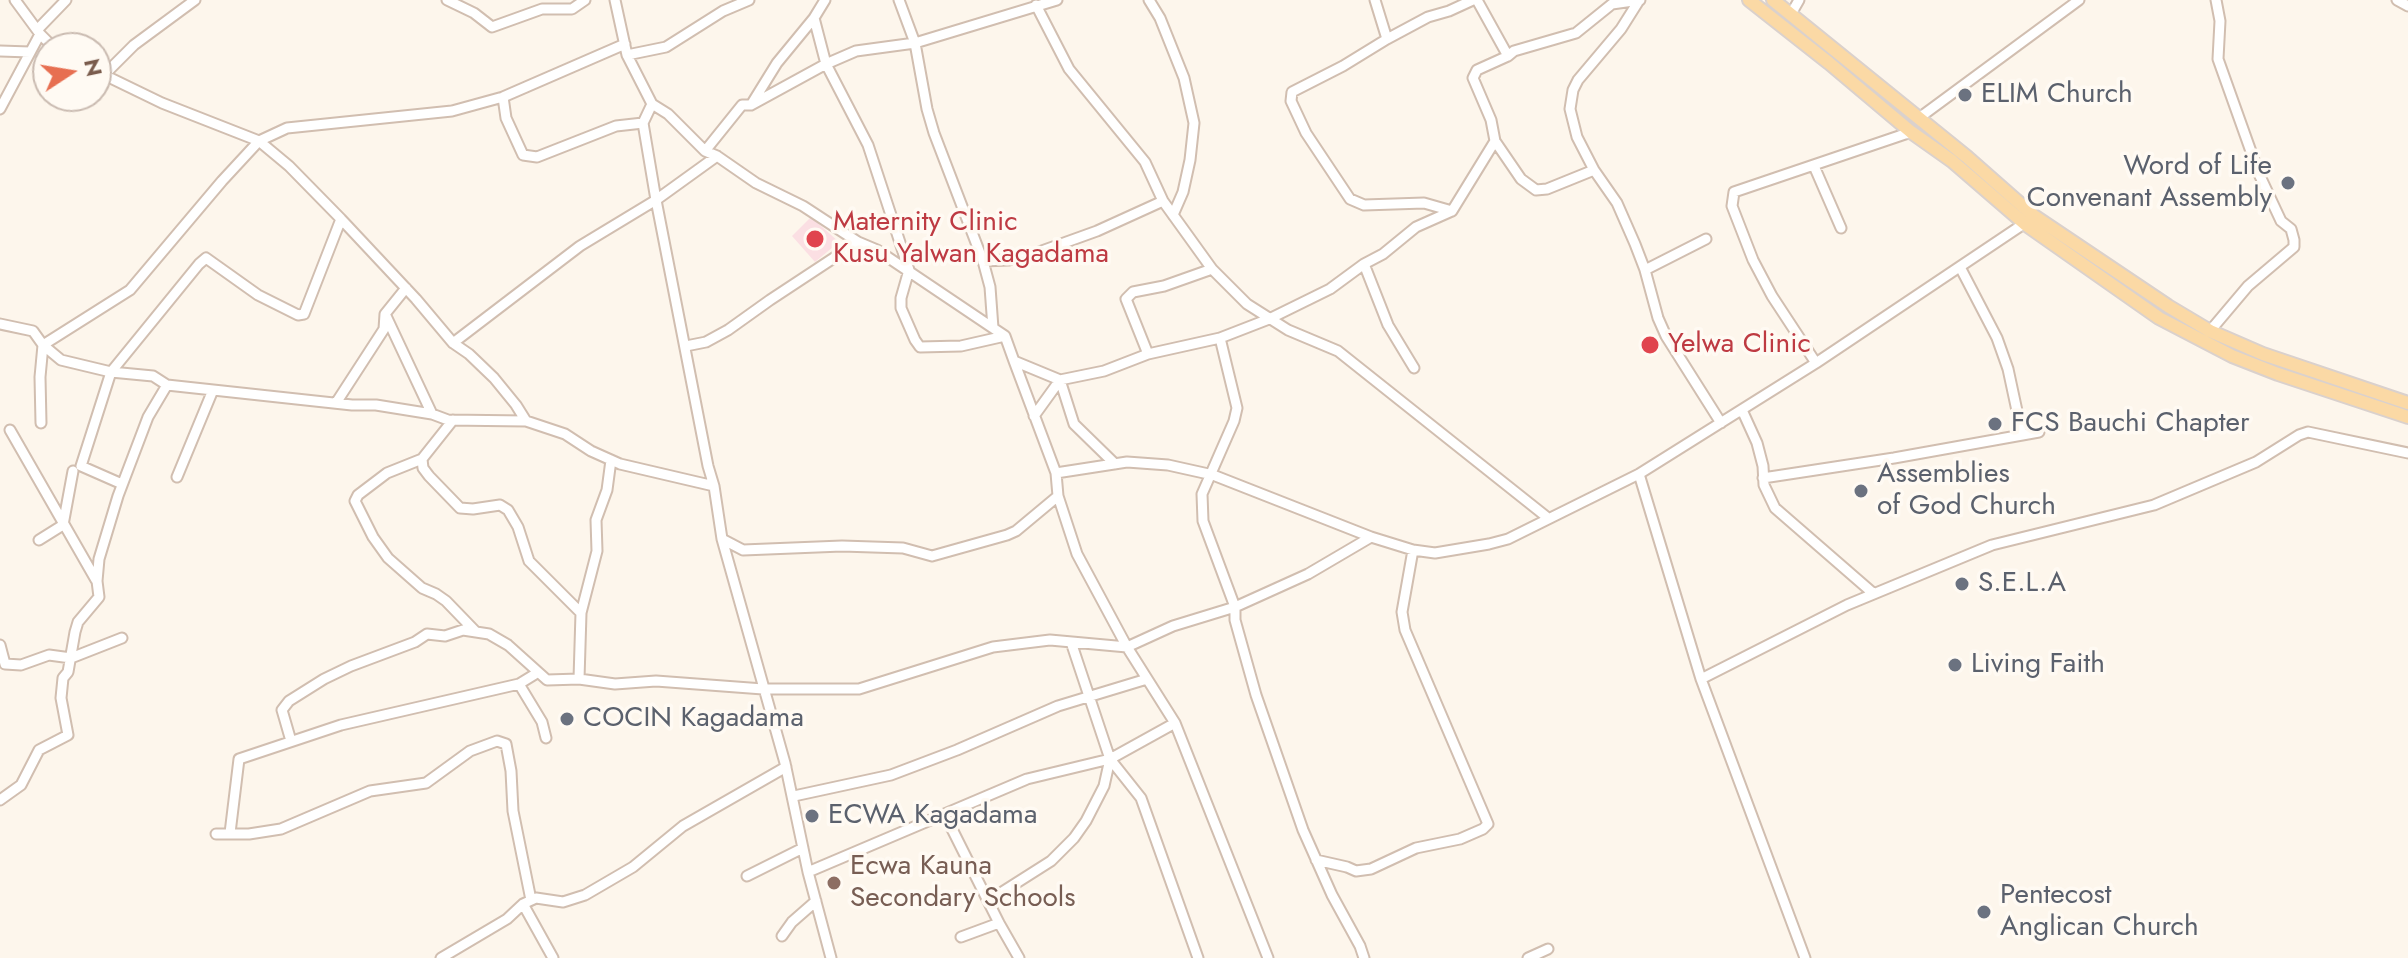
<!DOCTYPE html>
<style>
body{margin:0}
#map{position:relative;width:2408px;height:958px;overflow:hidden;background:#fdf6ec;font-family:Jost,sans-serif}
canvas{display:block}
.north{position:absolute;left:32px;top:32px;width:80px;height:80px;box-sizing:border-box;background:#fffaf3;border:2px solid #cabbb1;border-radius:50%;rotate:78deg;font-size:22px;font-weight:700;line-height:32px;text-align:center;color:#7a5c4d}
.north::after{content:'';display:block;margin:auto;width:28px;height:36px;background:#e76f51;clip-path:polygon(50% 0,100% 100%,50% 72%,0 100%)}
</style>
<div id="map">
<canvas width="2408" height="958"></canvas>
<div class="north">N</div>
</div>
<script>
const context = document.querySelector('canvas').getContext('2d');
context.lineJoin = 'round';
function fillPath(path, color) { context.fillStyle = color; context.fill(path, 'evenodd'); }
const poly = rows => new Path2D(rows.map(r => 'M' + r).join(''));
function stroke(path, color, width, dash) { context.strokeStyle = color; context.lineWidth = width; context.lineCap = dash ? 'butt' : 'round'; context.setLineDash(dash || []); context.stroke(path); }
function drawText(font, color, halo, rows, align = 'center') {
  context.font = font + ' Jost,sans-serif'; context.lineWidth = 7; context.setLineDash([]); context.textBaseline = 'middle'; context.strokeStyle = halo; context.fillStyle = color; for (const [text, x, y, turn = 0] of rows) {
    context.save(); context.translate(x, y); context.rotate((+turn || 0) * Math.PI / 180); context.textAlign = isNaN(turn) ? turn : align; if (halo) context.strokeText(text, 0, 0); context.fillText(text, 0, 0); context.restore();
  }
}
const medical = poly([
 [811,217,839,242,815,262,792,236]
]);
const minor = poly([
 [15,0,40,34,54,48],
 [447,0,474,13,492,27,542,9,572,9,585,0],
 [615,0,627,55,652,104,643,123,656,200,708,466,714,486,722,539,785,763,808,872,831,958],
 [899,0,915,43,927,109,934,133,983,261,990,287,993,328,1005,336,1014,361,1056,473,1058,496,1077,554,1127,647,1175,723,1268,958],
 [1149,0,1160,18,1184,78,1194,123,1190,160,1183,192,1173,215],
 [1375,0,1387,39],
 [1477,0,1508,56,1514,51,1576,33,1612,4,1640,0],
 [2397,0,2408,6],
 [1638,2,1621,29,1578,80,1573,90,1570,109,1577,137,1594,170,1617,203,1635,244,1645,270,1658,318,1666,336,1721,423],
 [1036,5,1069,69,1145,162,1163,201,1212,269,1247,304,1288,330,1338,351,1548,518],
 [1791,14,1799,0],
 [814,18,826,64,868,145,909,270,901,298,901,308,915,340,920,347,961,346,1005,336],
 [38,29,66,0],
 [0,51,30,52],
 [627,55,666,47,723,11,749,0],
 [1508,56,1477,70,1473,78,1491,120,1495,141,1521,179,1536,190,1547,189,1594,170],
 [96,71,162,103,259,141,287,128,452,111,503,97,625,44],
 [104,75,134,45,195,0],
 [503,97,506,118,523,155,537,157,616,126,643,123],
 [652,104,668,114,705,151,717,156,756,183,803,206,858,242,877,250,993,328],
 [751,105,826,64,856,51,915,43,1057,0],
 [0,109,40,34],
 [1919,118,2079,0],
 [705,151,742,105,751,105,777,63,814,18,825,0],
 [1814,166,1841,228],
 [1452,211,1424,203,1364,205,1350,199,1306,133,1291,101,1292,92,1343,66,1387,39,1428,17,1449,11,1473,0],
 [983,261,1009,260,1036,253,1097,231,1163,201],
 [1364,264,1388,325,1414,368],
 [1960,267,1997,338,2008,369,2022,434],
 [1645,270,1706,239],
 [386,316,432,414],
 [0,324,33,331,43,345,61,360,111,372,153,376,167,385],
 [2210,331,2248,286,2294,247,2294,240,2291,229,2281,221,2259,174,2218,59,2220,21,2216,0],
 [1220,338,1237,408,1234,421,1202,494,1203,521,1235,607,1235,620,1256,695,1303,830,1332,895,1360,946,1364,958],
 [453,343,580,246,656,200,717,156],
 [686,346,706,342,728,330,770,300,858,242],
 [1148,354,1126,299,1133,292,1164,286,1212,269],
 [1014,361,1060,380,1104,371,1148,354,1220,338,1269,319,1330,289,1364,264,1383,254,1416,227,1452,211,1495,141],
 [1816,363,1772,296,1753,260,1732,206,1734,192,1911,132],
 [1060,380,1074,424,1115,464],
 [336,403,384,329,385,314,406,288],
 [1742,410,1757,443,1763,466,1764,485,1775,508,1874,594],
 [1034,416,1060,380],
 [453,420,422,459,387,473,358,495,355,501,373,537,388,558,422,588,436,594,446,601,475,631],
 [41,423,40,377,43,345,130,290,222,181,259,141,289,166,341,219,416,299,453,343,469,354,494,378,516,405,526,421],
 [10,430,96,580],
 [422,459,423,468,429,476,460,508,473,509,500,505,508,510,518,527,529,561,581,613],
 [1056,473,1127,462,1168,465,1213,475,1371,537,1413,550,1435,553,1489,544,1508,539,1639,474,1816,363,2028,221],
 [1639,474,1701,679,1805,958],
 [177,477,213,390],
 [1763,478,1894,458,2039,432],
 [122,484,81,466,111,372,199,264,206,258,258,295,298,315,304,314,341,219],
 [722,539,743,550,842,546,903,548,932,556,1007,535,1016,531,1058,496],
 [39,540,63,525,73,471],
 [1071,642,1110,759,1141,798,1198,958],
 [0,645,5,664,21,665,49,655,71,658,122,638],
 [579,679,581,613,597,551,596,520,607,490,611,460],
 [1701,679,1847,605,1992,545,2154,505,2256,462,2299,435,2308,432,2408,453],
 [519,684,542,722,546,738],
 [291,741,282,710,289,701,324,679,351,666,415,642,427,634,445,636,463,630,489,634,508,645,547,680,579,679,615,684,656,681,763,689,859,689,993,647,1050,640,1127,647,1173,626,1235,607,1308,574,1371,537],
 [794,796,891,775,957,750,1058,706,1147,679],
 [0,800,21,785,39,750,68,735,61,698,63,678,68,672,75,632,78,622,99,597,97,581,99,559,118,496,148,417,167,385,352,405,376,405,432,414,448,420,526,421,565,434,591,451,620,464,714,486],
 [945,815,999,923,1019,958],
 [230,833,239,759,341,725,519,684,537,673],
 [216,834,249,834,281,829,370,791,426,783,470,751,497,741,506,744,511,771,513,811,531,900],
 [1316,860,1347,867,1356,871,1371,869,1416,848,1460,839,1483,829,1488,824,1405,630,1402,612,1413,550],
 [808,872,1027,779,1110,759,1175,723],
 [747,876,803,848],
 [988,901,1051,861,1074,838,1086,821,1104,786,1110,759],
 [523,904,553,958],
 [782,936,792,922,816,901],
 [961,937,999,923],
 [441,958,507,919,523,904,536,898,563,902,585,895,633,867,683,826,786,767],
 [1528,958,1548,949]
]);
const major = poly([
 [1749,0,1829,63,1911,132,1952,161,2025,224,2159,318,2232,356,2278,374,2408,417],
 [1773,0,1967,157,2034,216,2168,306,2210,331,2263,354,2408,403]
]);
const markers = [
 [1965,95,8,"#6b7280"],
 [2288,183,8,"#6b7280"],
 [815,239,10,"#e0444e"],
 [1650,345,10,"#e0444e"],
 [1995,424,8,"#6b7280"],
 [1861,491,8,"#6b7280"],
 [1962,584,8,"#6b7280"],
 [1955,665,8,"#6b7280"],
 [567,719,8,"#6b7280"],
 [812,816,8,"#6b7280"],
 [834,883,8,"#8d6e63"],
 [1984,912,8,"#6b7280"]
];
const worshipNames = [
 ["ELIM Church",1981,95],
 ["Word of Life",2272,167,"right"],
 ["Convenant Assembly",2272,199,"right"],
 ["FCS Bauchi Chapter",2011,424],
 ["Assemblies",1877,475],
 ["of God Church",1877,507],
 ["S.E.L.A",1978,584],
 ["Living Faith",1971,665],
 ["COCIN Kagadama",583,719],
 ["ECWA Kagadama",828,816],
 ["Pentecost",2000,896],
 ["Anglican Church",2000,928]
];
const healthNames = [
 ["Maternity Clinic",833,223],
 ["Kusu Yalwan Kagadama",833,255],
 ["Yelwa Clinic",1668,345]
];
const educationNames = [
 ["Ecwa Kauna",850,867],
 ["Secondary Schools",850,899]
];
fillPath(medical, '#fbdfe3');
stroke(minor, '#d1beb0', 13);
stroke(major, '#dad1cd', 16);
stroke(minor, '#fff', 9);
stroke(major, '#fbd9a5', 12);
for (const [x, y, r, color] of markers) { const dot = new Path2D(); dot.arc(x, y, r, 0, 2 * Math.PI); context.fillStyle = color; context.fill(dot); stroke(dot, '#fffaf3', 3); }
drawText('28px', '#5b616d', '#fffaf3', worshipNames, 'left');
drawText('28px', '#be3a42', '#fffaf3', healthNames, 'left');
drawText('28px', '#785e54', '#fffaf3', educationNames, 'left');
</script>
